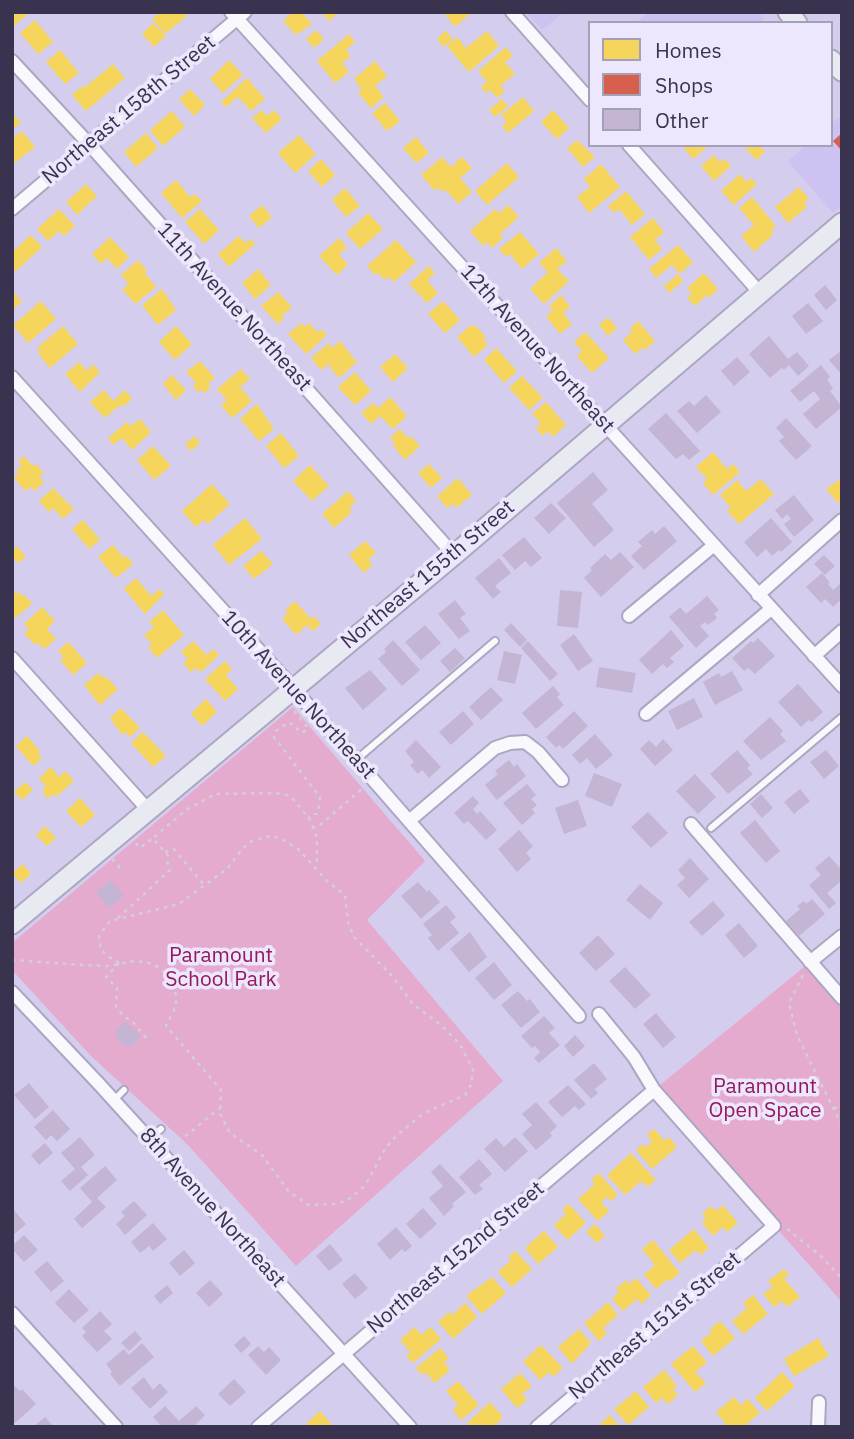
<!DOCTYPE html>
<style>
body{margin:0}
#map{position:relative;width:854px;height:1439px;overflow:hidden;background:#d4cded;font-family:"IBM Plex Sans",sans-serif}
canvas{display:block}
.frame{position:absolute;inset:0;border:14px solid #3a334f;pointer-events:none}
.legend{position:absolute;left:588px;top:21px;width:245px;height:126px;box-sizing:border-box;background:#ece7fd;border:2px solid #a59fb7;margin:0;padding:9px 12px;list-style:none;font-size:21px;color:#3a334f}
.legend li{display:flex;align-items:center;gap:14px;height:35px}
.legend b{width:35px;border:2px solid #a59fb7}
</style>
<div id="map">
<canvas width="854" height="1439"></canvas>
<div class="frame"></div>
<ul class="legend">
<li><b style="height:19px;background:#f6d55c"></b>Homes</li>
<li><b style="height:19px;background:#d6604d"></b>Shops</li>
<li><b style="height:19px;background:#c4b5d4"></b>Other</li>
</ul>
</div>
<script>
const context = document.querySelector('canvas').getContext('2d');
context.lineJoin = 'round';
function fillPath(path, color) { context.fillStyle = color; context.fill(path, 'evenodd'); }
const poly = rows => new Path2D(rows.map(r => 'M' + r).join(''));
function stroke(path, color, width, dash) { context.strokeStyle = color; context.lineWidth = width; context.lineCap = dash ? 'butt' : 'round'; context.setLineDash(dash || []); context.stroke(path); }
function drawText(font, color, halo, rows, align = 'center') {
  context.font = font + ' "IBM Plex Sans",sans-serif'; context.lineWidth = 7; context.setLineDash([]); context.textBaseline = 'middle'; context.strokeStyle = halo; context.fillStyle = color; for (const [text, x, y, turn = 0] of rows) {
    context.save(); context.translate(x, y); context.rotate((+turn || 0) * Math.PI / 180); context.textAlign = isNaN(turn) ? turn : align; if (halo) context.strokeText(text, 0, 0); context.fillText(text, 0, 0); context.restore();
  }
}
const built = poly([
 [526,12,564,12,542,30],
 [649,12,759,12,764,19,759,23,637,23],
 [842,115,842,206,833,213,788,161,806,145,831,145,831,124]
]);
const green = poly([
 [293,707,425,861,367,920,503,1081,296,1266,188,1145,90,1055,12,970,12,943],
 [810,962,842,998,842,1302,654,1090]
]);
const homes = poly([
 [12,12,30,12,14,26],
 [161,12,184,12,187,16,165,34,152,19],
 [293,12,301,12,312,24,296,35,283,21],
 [321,12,339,12,329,21],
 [443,12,468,12,470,14,455,27],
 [35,20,53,42,38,54,20,33],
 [153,23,166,36,154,47,142,34],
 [316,30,324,39,314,48,306,39],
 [446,31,453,39,443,47,437,38],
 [487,31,499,46,469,72,447,46,457,37,466,48],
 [349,34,355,42,346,50,351,56,342,63,349,72,335,83,317,61],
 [506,47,513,56,505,62,515,74,500,86,505,91,497,98,490,90,486,93,481,87,487,82,478,71],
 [60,50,79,73,65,84,46,62],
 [229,60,243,75,223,93,210,79],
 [375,61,387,76,375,86,384,97,371,108,358,93,362,90,354,79],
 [113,64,125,78,86,111,72,95,82,86,84,88],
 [247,78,265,99,251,111,238,97,226,107,221,102],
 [190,89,205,105,194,116,179,99],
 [523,97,534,111,508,133,502,126,507,122,501,115],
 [502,99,508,106,495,117,489,110],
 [385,103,400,121,387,131,372,113],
 [262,110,267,116,274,110,282,119,266,133,252,118],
 [553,110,569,128,557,139,541,122],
 [172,111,185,127,163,146,150,130],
 [12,112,21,123,12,130],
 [22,131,35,147,12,165,12,139],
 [146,133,158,148,136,167,124,152],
 [299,135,316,154,295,173,278,153],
 [416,137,429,153,416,163,403,148],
 [577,140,595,157,583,167,567,148],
 [681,145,706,145,707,147,693,159],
 [743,145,760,145,765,152,756,160],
 [714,155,720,162,725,159,731,166,714,181,701,166],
 [442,157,451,167,462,157,472,168,460,178,472,192,458,204,446,190,443,192,438,187,435,191,421,175],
 [321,159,335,175,322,187,308,171],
 [507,163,519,177,487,205,475,191],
 [601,164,620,187,589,213,577,197,590,187,584,179],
 [740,174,746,182,751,178,757,184,734,205,721,191],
 [176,180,190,197,195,194,202,201,182,218,161,193],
 [86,184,97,196,77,215,66,202],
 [799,187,809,199,804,203,807,207,788,223,775,207],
 [345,188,360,206,346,217,332,200],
 [626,191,645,214,632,225,619,209,614,213,608,206],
 [752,197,776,226,771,230,774,234,754,252,741,236,754,225,739,208],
 [262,205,272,217,259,228,249,216],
 [508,205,519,217,500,234,503,238,492,248,487,242,483,246,470,231,495,209,499,213],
 [59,209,75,226,64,236,59,231,48,241,37,229],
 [200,209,219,230,204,244,185,222],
 [368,213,383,229,360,249,346,233],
 [653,218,664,232,655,240,662,249,649,260,630,237],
 [520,232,539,254,522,269,510,254,506,257,499,249],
 [31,235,42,247,16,271,12,267,12,252],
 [239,236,246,243,251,239,255,244,229,267,218,254],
 [110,237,129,257,117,269,107,258,101,264,92,254],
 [339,238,347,247,339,255,348,265,337,275,319,256],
 [396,240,416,262,394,282,388,276,385,280,378,273,375,275,367,266],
 [678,245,693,262,680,274,672,265,656,278,649,269],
 [556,248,567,261,557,269,569,281,544,304,530,289,548,272,539,263],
 [138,260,147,271,145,273,156,287,135,304,122,289,129,284,121,275],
 [429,266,435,273,427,280,438,293,427,303,409,284],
 [258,269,271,285,255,299,242,283],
 [704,273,718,289,710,297,707,295,695,306,687,298,692,294,687,288],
 [678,274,683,281,669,293,664,286],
 [162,289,176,310,158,325,142,305],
 [12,290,22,302,12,310],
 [278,292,292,307,281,317,284,319,278,324,261,306],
 [561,295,570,307,563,313,572,324,560,334,546,316,553,310,549,306],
 [41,301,56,319,28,343,13,325],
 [443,301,460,320,445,333,428,314],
 [608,317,617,328,608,336,599,325],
 [638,321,655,341,645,350,642,348,635,354,623,340,632,332,630,329],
 [301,323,304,327,309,323,317,332,321,329,327,335,306,354,288,334],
 [471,325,472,327,475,325,486,337,483,339,488,345,474,357,457,337],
 [63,326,78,344,50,368,38,353,40,352,37,348],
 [176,326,192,344,175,360,159,342],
 [585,332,609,358,592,373,577,356,582,351,574,342],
 [340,341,357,362,339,378,329,366,332,361,321,370,311,358,329,343,332,348],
 [496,348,517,371,504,383,484,360],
 [395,354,408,368,393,382,380,367],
 [200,361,215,378,208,384,211,387,204,393,201,390,198,392,193,386,196,383,186,372],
 [79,362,87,371,93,364,100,372,80,392,65,374],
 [241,369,250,379,240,387,252,401,232,418,221,405,227,400,217,389],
 [355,372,371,391,355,405,338,387],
 [172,375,186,390,176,400,163,384],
 [522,376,543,398,529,410,509,388],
 [104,390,113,401,125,390,132,399,123,407,120,405,105,418,90,402],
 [390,397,407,416,393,429,380,416,371,424,361,413,373,403,378,408],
 [546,402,566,425,553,437,548,431,543,436,536,428,541,423,532,414],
 [257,404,274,429,259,441,240,419],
 [140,419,151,432,132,450,122,438,113,445,108,438,127,422,131,426],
 [400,429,408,438,411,436,420,446,405,460,393,446,395,444,390,438],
 [281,433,299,456,284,468,266,446],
 [195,436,200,443,191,451,185,444],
 [153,446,171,466,154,480,137,460],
 [713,452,727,469,733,464,740,472,713,495,703,483,707,479,696,467],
 [24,456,33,466,36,464,44,473,39,476,44,482,35,491,31,487,25,491,14,478,19,473,16,470,22,465,18,461],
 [429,464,442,478,431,488,418,473],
 [310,465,329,486,312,501,293,481],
 [458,478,472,495,456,508,453,504,447,508,437,496],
 [842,478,842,500,838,503,826,489],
 [761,479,774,494,739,524,727,511,731,508,720,495,737,480,746,491],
 [212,484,230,504,208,524,204,520,196,527,182,511],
 [53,488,74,509,63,519,53,508,49,512,39,501],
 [348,491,356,501,349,508,352,512,334,528,322,514],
 [245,518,262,539,229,565,213,545],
 [83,520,100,540,89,549,72,529],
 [365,541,376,553,368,560,373,565,364,573,349,555],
 [113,545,124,558,127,556,133,564,116,578,98,557],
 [17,546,26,557,18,563,12,557,12,550],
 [261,551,273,564,254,579,243,566],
 [136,578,151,596,160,589,164,594,145,614,124,589],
 [12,591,17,594,19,592,23,597,25,595,32,604,15,618,12,614],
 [295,601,311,619,314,616,321,624,313,631,307,625,296,635,282,619,288,613,285,610],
 [42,607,55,621,47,629,56,639,44,649,38,643,35,645,24,633,29,629,24,624],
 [163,610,184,635,157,658,148,647,152,644,144,635,154,627,149,622],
 [193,641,207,655,213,649,219,655,201,672,196,668,191,672,183,663,188,659,181,652],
 [68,642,87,663,73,675,60,660,64,657,58,651],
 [225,661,232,669,226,675,238,689,225,701,205,679],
 [98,673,103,678,105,676,118,689,100,705,84,685],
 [206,699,217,712,202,726,191,713],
 [121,708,140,728,130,737,125,732,122,735,110,718],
 [143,732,166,756,153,767,131,743],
 [27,736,40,751,38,753,42,758,33,766,16,746],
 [51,767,59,777,65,771,74,781,56,797,53,794,48,799,42,791,46,787,39,778],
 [25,782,33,790,22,800,14,792],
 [80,798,95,815,81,827,66,811],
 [45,826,56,838,47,846,36,835],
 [23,864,31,874,21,883,12,873],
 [654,1129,665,1141,669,1137,677,1147,652,1169,636,1150,643,1144,646,1147,652,1141,647,1135],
 [631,1153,656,1180,647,1187,641,1181,625,1195,607,1175],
 [599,1173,618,1195,611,1201,607,1197,601,1202,609,1211,598,1221,578,1199,595,1184,591,1180],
 [569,1204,586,1223,567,1240,554,1225,566,1214,562,1210],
 [723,1205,738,1223,727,1232,723,1227,713,1236,702,1223,706,1219,702,1214,711,1206,716,1211],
 [595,1224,605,1236,597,1243,586,1232],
 [694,1229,709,1248,700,1255,696,1250,680,1263,669,1250],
 [544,1231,558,1247,538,1264,525,1248],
 [653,1240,680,1273,670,1281,668,1279,656,1289,644,1275,655,1265,642,1249],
 [515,1251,532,1269,512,1287,498,1272,511,1260,508,1257],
 [784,1269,789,1275,784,1279,800,1297,787,1307,782,1301,774,1307,763,1294,773,1287,768,1281],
 [492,1277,506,1293,482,1314,466,1296],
 [636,1278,651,1295,642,1304,637,1299,623,1311,612,1299,619,1292,616,1289,626,1280,629,1284],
 [753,1295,768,1314,743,1334,732,1321,747,1308,743,1303],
 [608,1302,618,1315,603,1328,607,1333,599,1341,584,1323],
 [465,1303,477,1317,453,1339,438,1322,449,1312,452,1315],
 [720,1321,735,1338,713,1356,701,1341,712,1332,710,1329],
 [415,1327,421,1335,431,1327,441,1339,413,1363,406,1356,411,1353,400,1340],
 [579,1329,591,1343,572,1364,558,1347],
 [818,1338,829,1356,794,1376,784,1359],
 [541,1345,563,1368,553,1377,549,1372,540,1380,523,1361],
 [693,1346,707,1362,695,1372,706,1383,695,1392,671,1364],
 [440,1348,449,1358,444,1362,450,1370,435,1383,425,1372,422,1375,416,1368],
 [664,1370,677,1386,673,1389,678,1395,668,1404,662,1398,656,1403,643,1387],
 [782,1372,795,1386,767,1411,755,1398],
 [520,1373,532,1386,522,1394,527,1400,517,1408,501,1389],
 [458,1381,479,1405,461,1420,453,1410,458,1405,446,1391],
 [636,1391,649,1407,628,1425,614,1409],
 [734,1397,741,1405,748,1399,760,1413,743,1427,728,1427,716,1412],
 [490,1402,503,1417,494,1427,471,1427,467,1423],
 [320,1411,334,1427,308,1427,306,1424],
 [610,1415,620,1427,600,1427,599,1425]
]);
const shops = poly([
 [842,133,842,151,833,141]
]);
const building = poly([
 [825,285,837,300,826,310,814,295],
 [808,303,823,321,806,334,792,316],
 [769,336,788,359,797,352,809,366,798,376,789,365,784,370,782,368,770,378,749,354],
 [842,350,842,375,829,360],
 [737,357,750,372,734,386,721,371],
 [821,365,830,377,827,380,833,388,830,391,842,407,816,429,803,414,820,399,814,391,800,402,790,391],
 [706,395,721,412,697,433,677,411,689,401,694,406],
 [666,413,700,451,689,460,683,454,676,459,648,429],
 [786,418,812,446,796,460,779,441,784,437,776,428],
 [593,472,608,490,592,504,614,530,594,547,557,503],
 [794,495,814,520,794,537,784,524,791,519,787,514,782,519,775,510],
 [551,503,566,518,549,534,534,518],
 [771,518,792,542,781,552,779,550,772,556,766,549,757,557,744,542],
 [664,526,677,541,644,570,631,556,642,546,638,542,652,530,655,534],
 [524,537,542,558,531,567,525,561,515,570,502,555],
 [620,552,634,567,601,597,584,578,592,570,590,568,605,554,611,560],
 [824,555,835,566,825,575,814,564],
 [499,558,511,573,495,586,501,592,493,599,475,578],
 [822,573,830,583,828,584,833,590,842,582,842,599,833,607,825,599,821,603,806,587],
 [560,590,582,592,578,628,557,626],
 [707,596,719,610,714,614,717,618,708,625,705,622,700,626,709,636,696,648,669,617,680,607,686,614],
 [455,600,466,614,460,618,470,631,459,639,438,614],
 [511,623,527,640,520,647,504,630],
 [425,625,441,643,421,660,405,642],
 [671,630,684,646,670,658,674,662,667,668,663,664,652,674,639,660],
 [574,634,593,661,578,671,560,645],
 [758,638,775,656,755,674,748,668,744,671,732,658,751,641,753,643],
 [393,640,420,670,402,686,378,659,386,652,384,649],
 [528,641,558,674,550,681,521,648],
 [455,648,465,658,450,672,440,661],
 [504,651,522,655,515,684,497,680],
 [599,667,636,673,632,693,596,687],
 [370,670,387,689,363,710,345,688],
 [732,671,743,690,715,705,703,682,719,673,721,677],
 [798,684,823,712,812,722,809,720,801,727,778,702],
 [553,686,560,694,557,697,564,705,536,729,522,713],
 [491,687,503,700,481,720,469,707],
 [694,698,703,717,677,730,668,711],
 [463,711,474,724,451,745,439,732],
 [574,711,588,726,563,749,559,745,556,748,546,737],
 [770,717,783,731,780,734,786,741,761,760,743,741],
 [595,734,613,755,596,769,587,758,580,764,572,755],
 [663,739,673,750,655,766,640,749,649,740,656,747],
 [416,740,441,767,429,778,422,770,418,774,410,765,414,762,405,751],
 [737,750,750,765,747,768,753,774,728,794,710,774],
 [826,750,839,766,824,779,810,762],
 [509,760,514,767,517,764,526,776,497,800,485,785,498,774,495,771],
 [594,773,622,784,612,807,585,796],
 [695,774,716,797,698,814,676,791],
 [527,784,536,795,531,799,537,805,532,809,535,813,522,825,503,803],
 [800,789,810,801,794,814,784,802],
 [761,794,773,808,762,818,750,804],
 [473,796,479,803,473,809,477,814,480,811,497,830,486,840,468,821,464,824,454,813],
 [578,800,587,826,564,834,555,808],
 [648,812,668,833,651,848,631,827],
 [755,820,780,851,766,863,740,833],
 [519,830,533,846,526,853,531,859,517,872,498,849],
 [829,856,842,870,842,880,827,893,836,903,829,909,809,885,821,875,815,868],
 [690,858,709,879,689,898,677,885,685,878,678,870],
 [111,880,124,896,109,908,96,892],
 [418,882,427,892,429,890,440,902,421,919,401,896],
 [640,884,663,903,650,920,626,900],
 [812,899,825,914,799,936,786,921,800,909,797,906,804,901,806,904],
 [713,901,725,915,702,936,689,922],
 [446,905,456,917,450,922,459,933,438,951,428,938,432,935,423,924],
 [739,923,758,946,744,958,725,935],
 [470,932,487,957,469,972,450,949],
 [598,935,615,954,596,971,579,953],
 [494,962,512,985,494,1000,475,978],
 [625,967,651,995,635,1009,609,981],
 [518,991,527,1001,530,999,540,1012,521,1028,501,1005],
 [656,1013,676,1037,663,1048,643,1024],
 [544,1016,555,1028,549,1033,560,1045,539,1063,534,1058,540,1052,535,1046,532,1048,521,1036],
 [125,1022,139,1034,138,1036,140,1038,130,1048,128,1045,125,1047,115,1036,117,1034,115,1031],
 [575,1035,585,1046,573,1057,564,1046],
 [594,1063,607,1079,595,1089,598,1093,591,1099,574,1080],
 [29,1083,49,1107,35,1119,14,1095],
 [568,1085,586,1104,579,1110,575,1106,562,1117,548,1102],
 [536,1102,557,1126,550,1133,552,1136,536,1150,522,1134,532,1125,522,1114],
 [53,1110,70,1129,57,1141,51,1135,46,1140,34,1127],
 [80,1137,95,1155,81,1167,88,1175,70,1191,61,1181,75,1169,61,1153],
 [515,1137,528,1151,505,1172,484,1149,496,1138,504,1147],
 [45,1143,53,1153,39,1165,31,1155],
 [479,1159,492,1174,479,1185,483,1189,475,1195,459,1177],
 [440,1164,466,1192,452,1204,454,1206,444,1216,429,1198,443,1186,431,1172],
 [105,1166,117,1180,97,1198,106,1207,82,1228,74,1219,92,1202,80,1188],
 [134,1201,147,1215,125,1235,116,1224,125,1216,121,1212],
 [12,1208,26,1224,12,1236],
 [423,1208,437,1224,420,1239,406,1224],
 [153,1223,167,1239,153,1251,149,1246,140,1253,131,1242],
 [396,1227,412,1246,405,1252,402,1249,390,1260,377,1244],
 [24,1235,38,1250,24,1262,12,1249,12,1246],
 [330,1244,343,1260,329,1271,316,1256],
 [184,1250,195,1263,180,1276,169,1263],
 [47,1261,64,1281,51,1292,34,1272],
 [355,1273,368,1288,355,1299,342,1284],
 [210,1280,223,1294,209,1307,196,1293],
 [167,1285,173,1293,160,1304,154,1296],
 [69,1289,89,1310,74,1323,55,1303],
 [100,1311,112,1324,104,1331,112,1339,97,1352,82,1336,86,1332,82,1328],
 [135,1331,142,1339,129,1351,121,1343],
 [244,1336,251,1344,241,1353,234,1345],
 [142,1343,154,1357,120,1386,110,1374,112,1372,106,1364,124,1349,129,1355],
 [258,1346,264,1352,269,1347,281,1360,266,1375,248,1355],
 [144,1377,153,1390,160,1383,168,1392,150,1409,131,1388],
 [234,1379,246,1392,230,1406,218,1394],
 [15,1386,20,1391,22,1389,36,1404,15,1423,12,1420,12,1408,14,1406,12,1404,12,1388],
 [165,1406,179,1421,196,1406,205,1415,193,1427,180,1425,162,1427,153,1417],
 [45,1417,54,1427,33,1427]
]);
const path = poly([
 [294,711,308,728,302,733,289,722,276,731,274,737,320,797,318,813,308,817],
 [312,828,319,826,364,787],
 [136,843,140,848,153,838],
 [165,852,174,849,205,886],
 [112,859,122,870],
 [118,918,170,870,167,861,168,856,153,838,186,810,215,794,275,793,287,795,294,800,310,820,317,838,317,867],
 [12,960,83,965,108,966,135,961,149,963,158,967,166,974,176,995,176,1006,166,1026,221,1090,220,1113,226,1126,230,1133,262,1155,289,1192,309,1205,333,1204,346,1201,357,1193,366,1184,385,1149,395,1137,424,1113,465,1095,471,1085,473,1070,460,1044,442,1026,413,1004,392,976,354,937,348,922,345,895,328,882,298,849,280,838,270,836,252,841,243,848,228,868,179,904,110,921,99,936,101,949,106,955,119,963],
 [119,963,106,977,117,988,116,1006,123,1016,132,1021,147,1039],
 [803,975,789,1003,797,1035,842,1126],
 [834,1109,842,1102],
 [172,1147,221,1107],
 [787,1229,822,1257,842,1279]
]);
const lane = poly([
 [356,760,495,641],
 [711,828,842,717],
 [114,1100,124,1090],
 [149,1139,161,1129]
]);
const street = poly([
 [231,12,842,686],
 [512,12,590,100],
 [12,61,89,144,454,555],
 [629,145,760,293],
 [12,209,245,12],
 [12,377,294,689,579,1016],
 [758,595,842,520],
 [629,616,713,546],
 [814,656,842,631],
 [12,658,149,811],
 [646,714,771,609],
 [409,821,495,748,510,743,525,742,538,752,562,780],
 [691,824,842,998],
 [810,962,842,936],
 [12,992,99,1084,410,1427],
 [12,1313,116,1427],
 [258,1427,654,1090],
 [537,1427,774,1226,654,1090,634,1057,599,1014],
 [818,1427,819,1402]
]);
const secondary = poly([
 [788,12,797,23],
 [831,60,842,71],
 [12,924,454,555,842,223]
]);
const streetNames = [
 ["Northeast 158th Street",129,110,-40],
 ["11th Avenue Northeast",234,307,48],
 ["12th Avenue Northeast",537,349,48],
 ["Northeast 155th Street",428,575,-40],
 ["10th Avenue Northeast",298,695,48],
 ["8th Avenue Northeast",212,1208,48],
 ["Northeast 152nd Street",456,1258,-40],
 ["Northeast 151st Street",655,1326,-40]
];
const parkNames = [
 ["Paramount",221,956],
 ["School Park",221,980],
 ["Paramount",765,1087],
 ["Open Space",765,1111]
];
fillPath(built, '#cdc2f2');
fillPath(green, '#e4abcf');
fillPath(homes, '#f6d55c');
fillPath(shops, '#d6604d');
fillPath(building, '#c4b5d4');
stroke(lane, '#aca6c2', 10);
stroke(street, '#aca6c2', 16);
stroke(secondary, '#aca6c2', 23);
stroke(path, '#d1cfd9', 2.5, [3.5, 5]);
stroke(lane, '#f9f8fc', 6);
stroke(street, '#f9f8fc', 12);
stroke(secondary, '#e7eaf1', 19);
drawText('21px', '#3a334f', '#ece7fd', streetNames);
drawText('21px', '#951a5a', '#ece7fd', parkNames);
</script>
